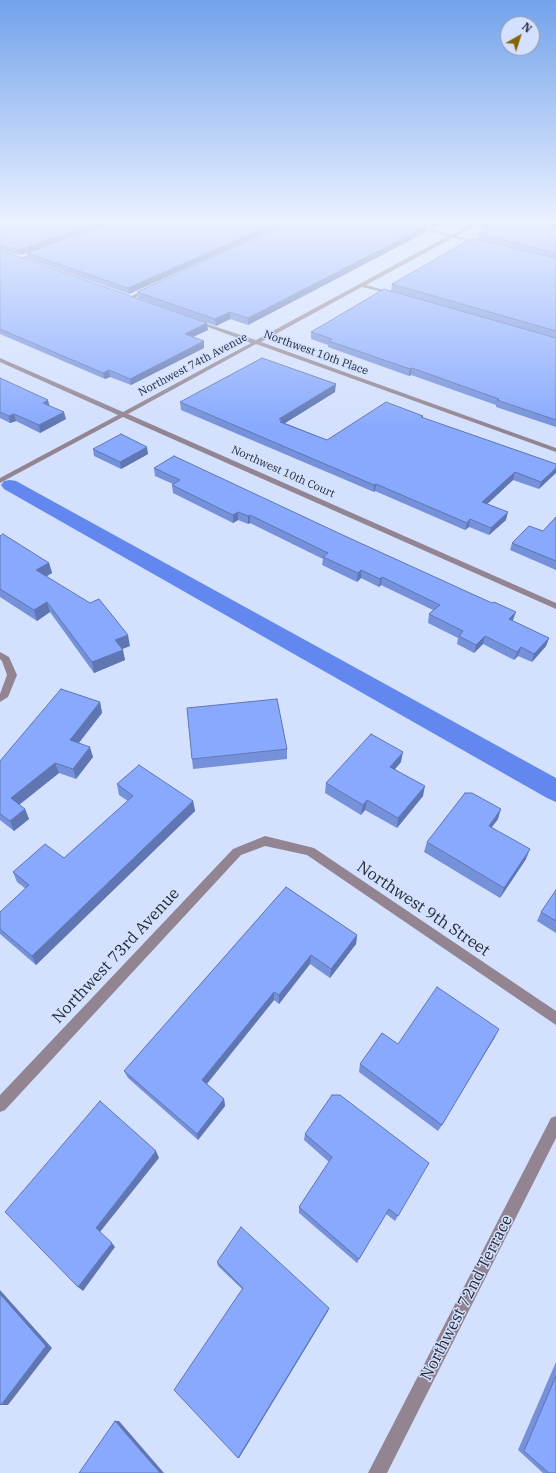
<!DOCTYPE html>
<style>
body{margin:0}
#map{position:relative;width:556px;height:1473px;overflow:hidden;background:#d3e0fe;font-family:"IBM Plex Serif",serif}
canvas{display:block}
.north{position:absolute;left:500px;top:16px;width:40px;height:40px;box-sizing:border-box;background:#d3e0fe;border:1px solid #8d97af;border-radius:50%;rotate:39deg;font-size:11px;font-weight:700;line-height:16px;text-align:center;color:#242a38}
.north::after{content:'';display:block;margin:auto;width:14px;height:18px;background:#856500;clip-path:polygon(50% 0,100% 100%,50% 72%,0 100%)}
</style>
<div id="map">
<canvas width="556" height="1473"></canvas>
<div class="north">N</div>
</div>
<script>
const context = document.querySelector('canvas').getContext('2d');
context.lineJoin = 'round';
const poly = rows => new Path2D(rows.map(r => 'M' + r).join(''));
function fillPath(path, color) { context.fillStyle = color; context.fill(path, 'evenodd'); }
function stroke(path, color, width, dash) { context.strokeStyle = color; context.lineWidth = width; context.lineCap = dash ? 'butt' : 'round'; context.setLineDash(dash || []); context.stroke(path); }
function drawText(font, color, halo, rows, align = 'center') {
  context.font = font + ' "IBM Plex Serif",serif'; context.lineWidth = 3; context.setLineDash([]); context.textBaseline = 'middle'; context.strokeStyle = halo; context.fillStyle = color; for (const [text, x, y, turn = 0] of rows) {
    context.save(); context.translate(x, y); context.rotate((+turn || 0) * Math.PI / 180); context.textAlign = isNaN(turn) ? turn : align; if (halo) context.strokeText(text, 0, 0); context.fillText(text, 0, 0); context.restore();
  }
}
const canal = poly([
 [10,480,16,481,556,778,556,802,547,798,4,489,1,485,4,481,10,480]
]);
const minor = poly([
 [390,221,397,221,452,235,477,221,482,221,456,236,482,243,480,244,453,238,366,285,395,293,395,295,362,287,261,342,556,448,556,452,256,344,128,414,556,603,556,609,123,417,0,483,0,478,118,415,0,362,0,358,123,412,251,343,192,321,192,319,256,340,448,236,390,221],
 [39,251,43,252,22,260,18,259,39,251],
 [148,288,153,289,132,299,127,298,148,288],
 [0,652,9,657,17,675,8,697,0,702,0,694,7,675,2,661,0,659,0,652],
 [265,836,314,848,556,1011,556,1025,307,855,265,846,241,855,5,1110,0,1112,0,1095,233,849,265,836],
 [556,1116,556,1138,387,1473,368,1473,551,1118,556,1116]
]);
const wall = poly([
 [0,221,292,221,129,294,28,259,27,253,55,243,20,255,0,250],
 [293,221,447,221,432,228,427,227,426,232,248,325,230,319,216,326,138,298,137,292],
 [482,221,556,221,556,427,496,407,496,405,411,375,409,376,328,347,328,345,311,339,311,332,391,291,392,284,478,240,479,234,485,231,481,223],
 [0,250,208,330,193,337,204,348,131,385,110,377,105,379,0,334],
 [0,378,50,406,66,419,40,433,16,421,10,423,0,418],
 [335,392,285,423,327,440,422,418,556,464,539,489,513,480,487,504,506,520,489,535,469,527,465,530,375,491,374,492,181,410,180,402],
 [93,449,148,454,121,469,94,456],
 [154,468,513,620,513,621,549,638,546,646,532,662,518,656,514,660,483,644,474,653,457,644,458,638,428,623,429,614,433,610,381,585,379,587,361,578,357,582,322,565,323,559,250,523,248,524,238,520,233,523,173,493,172,485,173,484,155,476],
 [556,517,556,570,510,550,512,543,543,531],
 [0,536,49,563,52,573,46,576,130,646,122,649,125,660,94,673,50,612,37,621,0,597],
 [100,702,102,713,79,743,93,757,76,779,59,773,19,805,25,809,29,819,14,831,0,820,0,761],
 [287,749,287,759,193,769,192,759],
 [401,762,395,769,423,796,397,828,365,810,361,815,325,793,326,783],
 [117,784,193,801,195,811,36,965,0,934,0,912,26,889,17,882,13,872,64,858,128,801,119,795],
 [498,819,491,828,526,859,500,898,424,852,427,842],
 [286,887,357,935,356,944,330,978,310,964,279,1004,274,1000,207,1084,224,1099,225,1106,198,1140,128,1078,124,1071],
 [556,890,556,933,537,921,541,912],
 [495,1037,438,1131,359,1072,360,1064,398,1044],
 [305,1134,429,1163,395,1221,386,1214,357,1263,299,1213,299,1207,329,1162,304,1140],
 [217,1262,328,1311,239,1458,238,1458,242,1289,218,1266],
 [556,1362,556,1473,543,1473,518,1450]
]);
const shadedWall = poly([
 [98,221,115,221,20,255,19,250],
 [280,221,292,221,129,294,128,288],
 [437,221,447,221,432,228,433,223],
 [427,226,426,232,248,325,248,318],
 [230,312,230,319,216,326,215,319],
 [207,323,208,330,186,340,185,334],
 [204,341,204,348,131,385,130,379],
 [412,368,411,375,409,376,410,369],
 [109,370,110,377,105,379,103,373],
 [336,384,335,392,282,425,279,419],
 [48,400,50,407,43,403],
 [64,412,66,419,40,433,39,425],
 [14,414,16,421,10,423,9,416],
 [147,447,148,454,121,469,120,462],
 [556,468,556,473,539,489,541,482],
 [515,472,513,480,481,510,482,502],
 [376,484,375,491,374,492,374,485],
 [238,512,238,520,233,523,233,515],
 [508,512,506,520,489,535,491,528],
 [250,515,250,523,248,524,248,516],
 [470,519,469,527,465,530,467,523],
 [49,563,52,573,39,581,36,570],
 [361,570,361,578,357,582,358,573],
 [382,577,381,585,379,587,380,579],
 [47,602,50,612,37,621,34,610],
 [516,612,513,620,506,627,509,619],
 [128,635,130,646,117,651,115,640],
 [485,636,483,644,474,653,476,645],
 [549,638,546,646,532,662,534,654],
 [521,647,518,656,514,660,517,652],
 [123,650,125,660,94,673,92,662],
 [100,702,102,713,73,750,70,740],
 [90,747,93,757,76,779,73,769],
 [403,752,401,762,388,777,390,767],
 [55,763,59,773,15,808,11,798],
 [425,786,423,796,397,828,398,818],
 [367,800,365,810,361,815,363,805],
 [193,801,195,811,36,965,32,956],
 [25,809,29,819,14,831,10,821],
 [501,809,498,819,485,836,489,826],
 [530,849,526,859,500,898,504,888],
 [357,935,356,944,330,978,331,969],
 [311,955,310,964,279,1004,279,995],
 [274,992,274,1000,204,1087,202,1080],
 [499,1029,495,1037,438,1131,442,1125],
 [224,1099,225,1106,198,1140,197,1134],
 [156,1151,159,1158,100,1232,96,1228],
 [112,1243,115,1247,83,1291,78,1287],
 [0,1290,52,1348,8,1405,1,1405],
 [329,1308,328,1311,239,1458,238,1458],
 [115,1421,119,1421,164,1473,160,1473]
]);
const building = poly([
 [0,221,98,221,19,250,0,245,0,221],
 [114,221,280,221,128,288,27,253,114,221],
 [293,221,406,221,427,226,248,318,230,312,215,319,137,292,293,221],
 [426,221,437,221,433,223,426,221],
 [484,221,556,221,556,253,479,234,489,229,484,221],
 [472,238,556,258,556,331,392,284,472,238],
 [0,250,207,323,185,334,204,341,130,379,109,370,103,373,0,329,0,250],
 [384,289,556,338,556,420,497,400,499,399,412,368,410,369,329,341,332,339,311,332,384,289],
 [262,358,336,384,279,419,282,420,280,422,327,440,386,402,423,416,421,417,556,464,556,468,541,482,515,472,482,502,508,512,491,528,470,519,467,523,376,484,374,485,180,402,262,358],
 [0,378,48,400,43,403,64,412,39,425,14,414,9,416,0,412,0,378],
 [121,434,147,447,120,462,93,449,121,434],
 [174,456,347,537,492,603,494,602,516,612,509,619,549,638,534,654,521,647,517,652,485,636,476,645,459,636,463,631,429,614,440,605,382,577,380,579,361,570,358,573,323,557,328,553,250,515,248,516,238,512,233,515,172,485,180,480,154,468,174,456],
 [556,517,556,561,512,543,529,526,543,531,556,517],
 [3,534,49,563,36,570,90,603,99,599,128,635,115,640,123,650,92,662,47,602,34,610,0,589,0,536,3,534],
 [61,689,100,702,70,740,90,747,73,769,55,763,11,798,25,809,10,821,0,814,0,761,61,689],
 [277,699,287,749,192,759,187,708,277,699],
 [371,734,403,752,390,767,425,786,398,818,367,800,363,805,326,783,371,734],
 [139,765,193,801,32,956,0,929,0,912,29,885,13,872,45,844,64,858,133,796,117,784,139,765],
 [465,793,472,793,501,809,489,826,530,849,504,888,427,842,465,793],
 [286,887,357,935,331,969,311,955,279,995,274,992,202,1080,224,1099,197,1134,124,1071,286,887],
 [556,890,556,921,541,912,556,890],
 [437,987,499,1029,442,1125,360,1064,382,1033,398,1044,437,987],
 [332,1095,340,1095,429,1163,398,1216,389,1209,359,1259,299,1207,332,1157,305,1134,332,1095],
 [100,1101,156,1151,96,1228,112,1243,78,1287,5,1212,100,1101],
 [241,1227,329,1308,238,1458,174,1390,243,1288,217,1262,241,1227],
 [0,1294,46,1346,1,1405,0,1404,0,1294],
 [556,1376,556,1473,549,1473,524,1451,556,1376],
 [115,1421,160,1473,79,1473,115,1421]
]);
const farStreetnames = [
 ["Northwest 10th Place",316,353,20],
 ["Northwest 74th Avenue",193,365,-28],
 ["Northwest 10th Court",283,472,24]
];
const nearStreetnames = [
 ["Northwest 9th Street",423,909,34],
 ["Northwest 73rd Avenue",116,956,-47],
 ["Northwest 72nd Terrace",467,1298,-63]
];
fillPath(canal, '#6287ef');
fillPath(minor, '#928591');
fillPath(wall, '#7591da');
fillPath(shadedWall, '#5f76b2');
fillPath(building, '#88a9fe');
stroke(building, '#5f76b2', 1);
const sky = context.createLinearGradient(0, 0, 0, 427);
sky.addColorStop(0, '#72a2eb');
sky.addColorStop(0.52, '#ebf1ff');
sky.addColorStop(1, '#ebf1ff00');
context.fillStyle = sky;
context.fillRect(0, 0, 556, 427);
drawText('11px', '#242a38', '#d3e0fe', farStreetnames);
drawText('16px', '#242a38', '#d3e0fe', nearStreetnames);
</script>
